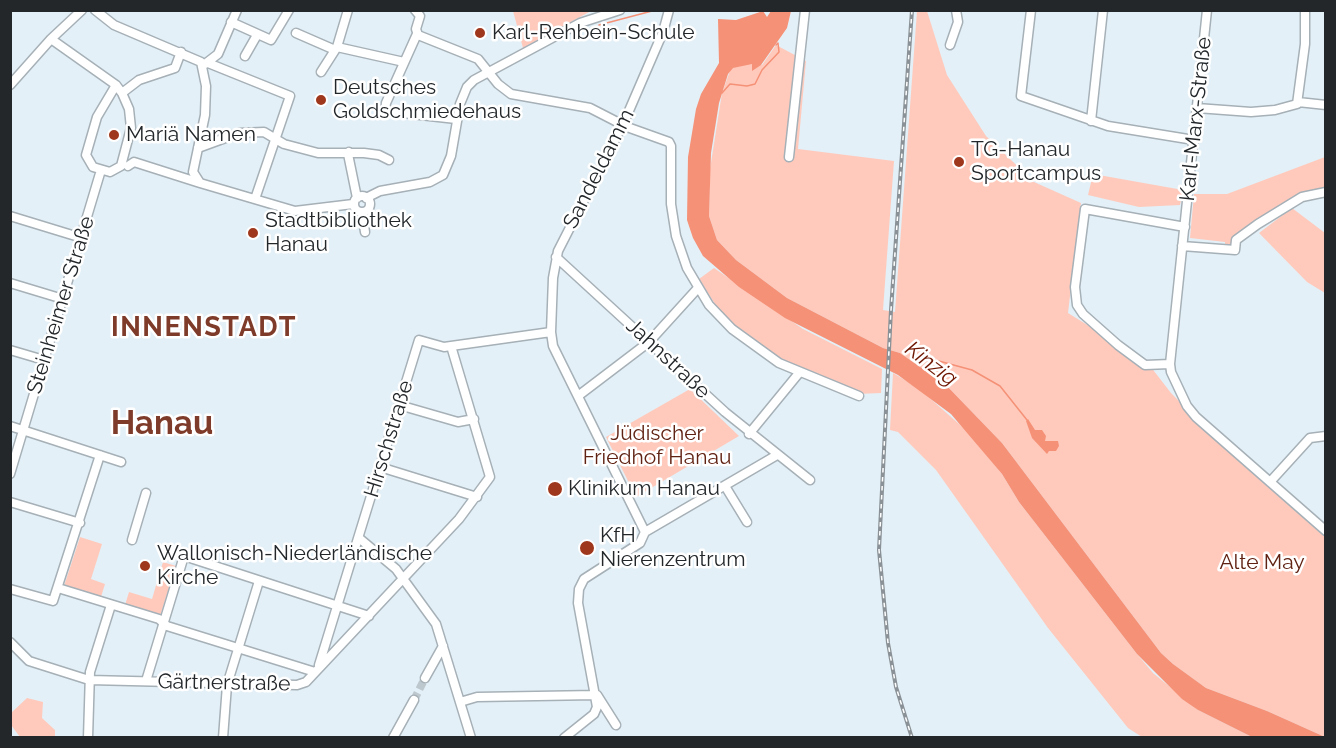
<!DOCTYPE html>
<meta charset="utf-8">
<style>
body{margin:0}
#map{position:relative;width:1336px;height:748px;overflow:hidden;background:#e4f0f7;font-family:Raleway,sans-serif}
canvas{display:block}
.frame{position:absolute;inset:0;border:12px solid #23272a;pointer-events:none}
</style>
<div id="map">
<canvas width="1336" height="748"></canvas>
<div class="frame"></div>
</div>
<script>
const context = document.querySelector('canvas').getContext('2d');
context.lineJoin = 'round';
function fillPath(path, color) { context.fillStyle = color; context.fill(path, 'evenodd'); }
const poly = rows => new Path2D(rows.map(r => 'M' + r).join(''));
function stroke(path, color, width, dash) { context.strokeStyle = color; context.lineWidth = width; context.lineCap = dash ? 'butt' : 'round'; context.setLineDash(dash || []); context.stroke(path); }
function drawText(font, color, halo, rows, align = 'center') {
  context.font = font + ' Raleway,sans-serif'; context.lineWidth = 5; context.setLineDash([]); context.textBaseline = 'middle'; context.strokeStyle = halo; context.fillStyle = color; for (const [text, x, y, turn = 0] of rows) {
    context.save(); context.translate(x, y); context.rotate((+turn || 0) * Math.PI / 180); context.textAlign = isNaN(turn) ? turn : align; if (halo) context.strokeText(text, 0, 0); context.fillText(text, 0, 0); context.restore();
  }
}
const green = poly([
 [513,11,591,11,523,48],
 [917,11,927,11,947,75,986,136,1034,182,1081,203,1068,313,1147,362,1171,393,1235,458,1325,537,1325,737,1267,711,1206,688,1173,664,1161,653,1002,443,946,385,900,353,883,348,787,298,736,260,717,240,709,216,710,169,722,93,731,68,753,63,762,65,776,45,806,61,798,149,894,161,883,310,895,312],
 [1325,157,1325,189,1305,192,1294,198,1234,236,1232,247,1225,246,1225,242,1190,238,1194,194,1227,194],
 [1093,174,1183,190,1180,205,1139,207,1088,195],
 [1292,208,1325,233,1325,293,1307,282,1259,233],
 [714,268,803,329,882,369,881,393,857,394,795,367,765,351,738,331,722,315,699,279],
 [893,373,917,387,967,431,1002,474,1019,502,1137,654,1153,673,1198,710,1252,737,1142,737,1128,728,1048,628,936,470,898,432,890,430],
 [690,389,739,436,636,497,606,437],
 [80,537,102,544,91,579,105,584,101,597,64,586],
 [163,562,176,566,160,616,125,605,129,592,152,599],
 [27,698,43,702,42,718,55,730,55,737,20,737,11,725,11,713]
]);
const water = poly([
 [763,11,767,17,771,11,791,11,787,28,761,65,752,71,752,64,733,68,728,74,719,103,711,153,709,216,717,240,736,260,787,298,883,348,900,353,946,385,1002,443,1161,653,1173,664,1206,688,1267,711,1325,737,1252,737,1198,710,1182,699,1137,654,1019,502,1002,474,951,414,898,375,785,318,739,287,703,256,693,238,687,220,688,157,696,109,701,94,719,63,718,19,736,20],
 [1028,419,1035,430,1042,430,1046,436,1045,441,1058,441,1059,446,1056,451,1049,451,1047,454,1032,438,1026,421]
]);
const stream = poly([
 [599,25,652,11],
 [722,93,730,84,747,86,755,84,762,70,779,52,778,43,776,45],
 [924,367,935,360,972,370,1000,386,1027,420]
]);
const minorTunnel = poly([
 [414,700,425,678]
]);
const minor = poly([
 [95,10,114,25,201,62,206,86,205,115,193,172,200,183,295,211,353,204],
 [415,10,420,16,416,29,418,35,478,59,498,84,511,94,590,108,627,127,669,142,671,146,671,204,676,236,687,268,709,305,732,329,779,363,859,396],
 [1031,10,1021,96,1108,126,1194,140],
 [1207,10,1170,364,1171,372,1187,406,1196,417,1326,531],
 [231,22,271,40,289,10],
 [296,33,335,50],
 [417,34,386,103,385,111,456,119],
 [51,39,116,85,122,93,129,109,131,128,121,166,110,172,93,167,86,155,97,117,116,85],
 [950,45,958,22,956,10],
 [337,47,404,62],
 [245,56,257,35],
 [208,63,290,96,255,199],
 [205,64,218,54,237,10],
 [321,72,337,47,348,10],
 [10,85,51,39,82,10],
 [122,93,139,80,175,68,181,52],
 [1298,102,1326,105],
 [1197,108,1251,112,1275,110,1297,104,1305,44,1305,10],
 [1091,121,1103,10],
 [198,148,239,133,264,132,284,144,318,153,364,153,379,155,389,160],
 [349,152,348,154,357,198],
 [789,157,805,10],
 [128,166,134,162,200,183],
 '354 204a8 8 0 1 1 16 0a8 8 0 1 1-16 0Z',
 [366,198,380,191,430,182,443,175,451,156,460,104,467,87,474,80,580,23,620,10],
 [362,212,365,232],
 [10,216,82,238],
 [1182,246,1235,250,1236,240,1258,224,1302,197,1326,192],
 [556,257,725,412,810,480],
 [10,283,63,299],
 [10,350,44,360],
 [1170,364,1145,365,1118,345,1083,314,1077,305,1075,287,1085,209,1185,227],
 [578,396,649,342,698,288],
 [399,405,458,422,474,419],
 [10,426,121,462],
 [749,434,799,373],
 [380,467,477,497],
 [10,474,101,170],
 [1270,482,1310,438,1326,436],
 [725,486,747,522],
 [10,502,80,523],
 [645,532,553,346,551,332,553,278,558,251,625,120,663,32,669,10],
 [359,538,396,569,436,624,471,738],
 [132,540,146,493],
 [58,588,159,619,167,626,315,672],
 [10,589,53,601,100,455],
 [10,642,29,661,89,680,297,685,306,682,459,519,490,477,451,346],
 [319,665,419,340,444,347,551,332],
 [425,678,443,646],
 [146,681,184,556,369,616],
 [597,695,616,725],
 [460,702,477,697,596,695],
 [88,738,90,672,111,605],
 [223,738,227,685,259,581],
 [393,738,414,700],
 [564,738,594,714,597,707,578,603,579,589,584,579,640,543,645,532,777,455]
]);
const rail = poly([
 [912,10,891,310,879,550,888,643,896,687,912,738]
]);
const markers = [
 [480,33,6,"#9f371c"],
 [321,100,6,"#9f371c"],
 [114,135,6,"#9f371c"],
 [959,162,6,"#9f371c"],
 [253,233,6,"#9f371c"],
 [555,489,8,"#9f371c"],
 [587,548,8,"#9f371c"],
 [145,566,6,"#9f371c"]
];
const poiNames = [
 ["Karl-Rehbein-Schule",492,33],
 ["Deutsches",333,88],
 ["Goldschmiedehaus",333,112],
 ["Mariä Namen",126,135],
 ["TG-Hanau",971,150],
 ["Sportcampus",971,174],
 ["Stadtbibliothek",265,221],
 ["Hanau",265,245],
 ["Klinikum Hanau",568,489],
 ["KfH",600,536],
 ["Nierenzentrum",600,560],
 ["Wallonisch-Niederländische",157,554],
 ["Kirche",157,578]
];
const streetNames = [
 ["Karl-Marx-Straße",1196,119,-84],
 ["Sandeldamm",599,169,-63],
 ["Steinheimer Straße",61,305,-73],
 ["Jahnstraße",668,359,43],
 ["Hirschstraße",389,439,-73],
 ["Gärtnerstraße",224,683,1]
];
const parkNames = [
 ["Jüdischer",657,434],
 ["Friedhof Hanau",657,458],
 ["Alte May",1262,563]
];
const waterNames = [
 ["Kinzig",931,364,37]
];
const districtNames = [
 ["INNENSTADT",204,328]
];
const townNames = [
 ["Hanau",162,424]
];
fillPath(green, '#ffcabc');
fillPath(water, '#f59177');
stroke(stream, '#f59177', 1.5);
stroke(minorTunnel, '#bdc8ce', 8, [8, 4]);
stroke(minor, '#a6b0b7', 11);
stroke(minor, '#fff', 8);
stroke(rail, '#8a9297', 4);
stroke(rail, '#fff', 1.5, [4.5]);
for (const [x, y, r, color] of markers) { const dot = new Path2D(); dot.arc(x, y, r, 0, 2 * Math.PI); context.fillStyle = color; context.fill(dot); stroke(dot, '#fff', 2); }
drawText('21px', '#23272a', '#fff', poiNames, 'left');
drawText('21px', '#23272a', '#fff', streetNames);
drawText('21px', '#602212', '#fff', parkNames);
drawText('italic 22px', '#6f1600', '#fff', waterNames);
context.letterSpacing = '1.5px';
drawText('bold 27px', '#7f3b29', '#fff', districtNames);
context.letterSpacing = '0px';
drawText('bold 33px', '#7f3b29', '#fff', townNames);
</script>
